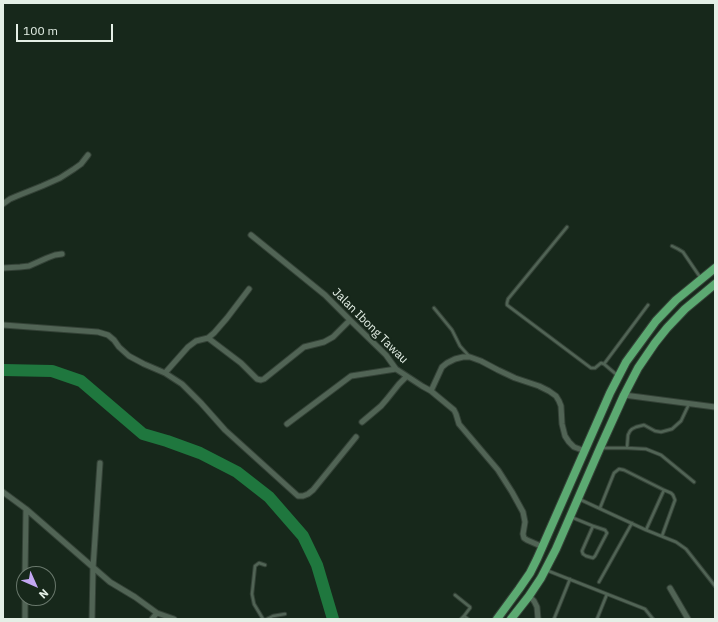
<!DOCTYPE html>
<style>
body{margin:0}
#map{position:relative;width:718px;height:622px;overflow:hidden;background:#17281b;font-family:"IBM Plex Sans",sans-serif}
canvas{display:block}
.frame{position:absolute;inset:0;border:4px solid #e4efe6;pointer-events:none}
.north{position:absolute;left:16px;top:566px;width:40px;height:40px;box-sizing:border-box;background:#17281b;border:1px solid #69786c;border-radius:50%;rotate:135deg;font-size:11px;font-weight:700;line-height:16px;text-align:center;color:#e4efe6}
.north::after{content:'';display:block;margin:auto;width:14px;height:18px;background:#c3a7f2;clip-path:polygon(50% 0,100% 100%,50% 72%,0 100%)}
.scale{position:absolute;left:16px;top:24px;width:97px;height:18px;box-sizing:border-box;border:2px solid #e4efe6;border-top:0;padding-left:5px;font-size:12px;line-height:14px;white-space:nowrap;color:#e4efe6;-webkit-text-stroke:3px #17281b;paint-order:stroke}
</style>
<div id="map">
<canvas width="718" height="622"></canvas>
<div class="frame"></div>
<div class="north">N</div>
<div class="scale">100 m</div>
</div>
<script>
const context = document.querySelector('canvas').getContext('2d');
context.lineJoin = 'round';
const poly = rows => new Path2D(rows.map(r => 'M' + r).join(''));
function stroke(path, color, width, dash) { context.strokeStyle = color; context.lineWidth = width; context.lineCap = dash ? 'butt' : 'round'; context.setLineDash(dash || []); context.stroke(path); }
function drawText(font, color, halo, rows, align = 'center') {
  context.font = font + ' "IBM Plex Sans",sans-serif'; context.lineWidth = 4; context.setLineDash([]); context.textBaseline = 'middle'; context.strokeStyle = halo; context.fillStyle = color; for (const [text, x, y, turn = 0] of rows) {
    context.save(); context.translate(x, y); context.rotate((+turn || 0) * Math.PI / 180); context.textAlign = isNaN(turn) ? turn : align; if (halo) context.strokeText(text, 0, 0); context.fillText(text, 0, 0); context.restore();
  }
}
const river = poly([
 [3,370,52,371,81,381,143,434,167,441,200,453,237,472,269,497,303,536,317,565,333,619]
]);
const service = poly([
 [567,227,508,299,507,303,507,305,591,368,595,368,601,363,604,364,617,375],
 [672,246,678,249,683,252,700,277],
 [434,308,452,330,460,346,469,356],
 [604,364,648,305],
 [602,448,627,448,646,449,661,455,694,482],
 [627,448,628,435,630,431,632,429,636,427,644,425,655,431,661,432,672,429,681,421,689,404],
 [579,499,646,530,676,542,686,549,715,586],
 [600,508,614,473,619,469,624,470,664,490,671,493,673,495,675,500,662,536],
 [571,517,593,526,605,530,607,533,595,556,593,558,586,556,583,554,582,551,593,526],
 [646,530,664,490],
 [546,570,645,609,653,619],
 [599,582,632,523],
 [455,595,470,607,470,608,464,616],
 [263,619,254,604,252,594,255,566,259,563,265,565],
 [267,619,273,616,285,614],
 [461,619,464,616,468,619],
 [554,619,570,579],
 [597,619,607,594]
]);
const minor = poly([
 [3,204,10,199,17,196,42,186,60,178,74,169,81,164,88,155],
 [251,235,325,295,350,320,386,355,396,369,422,386,431,391,454,410,456,414,459,424,498,470,512,492,523,512,525,522,523,534,524,538,527,540,543,547],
 [3,268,20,267,29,266,47,258,55,255,62,254],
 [3,325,98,332,108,335,114,340,119,347,129,356,144,364,165,373,182,384,201,403,225,430,298,496,303,496,308,494,313,490,356,437],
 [208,338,241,363,257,379,261,380,264,379,304,347,324,342,333,337,350,320],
 [165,373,188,347,196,341,208,338,214,333,227,318,249,289],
 [431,391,442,367,447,363,455,359,463,357,470,357,481,361,498,370,515,378,539,386,549,391,556,396,559,401,561,406,562,424,565,436,569,442,574,447,585,451],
 [624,395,715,407],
 [362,422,381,406,387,399,399,384,406,377],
 [287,424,351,376,396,369],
 [3,492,26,509,110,582,135,597,157,613,174,619],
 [25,574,26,509],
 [670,588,688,619],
 [529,596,534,601,537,607,538,619],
 [25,619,25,598],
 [92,619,93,568,100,463],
 [152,619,157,613]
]);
const trunk = poly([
 [497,619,519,589,530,573,537,559,610,393,626,362,656,321,676,300,715,268],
 [511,619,529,596,541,578,556,549,600,448,624,395,638,368,655,343,667,328,685,309,715,284]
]);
const streetNames = [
 ["Jalan Ibong Tawau",370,326,45]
];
stroke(river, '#1f773e', 12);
stroke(service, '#344237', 4.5);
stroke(minor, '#344237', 7);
stroke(trunk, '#344237', 10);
stroke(service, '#516455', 2.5);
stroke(minor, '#516455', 5);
stroke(trunk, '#5caa72', 8);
drawText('12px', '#e4efe6', '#17281b', streetNames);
</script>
